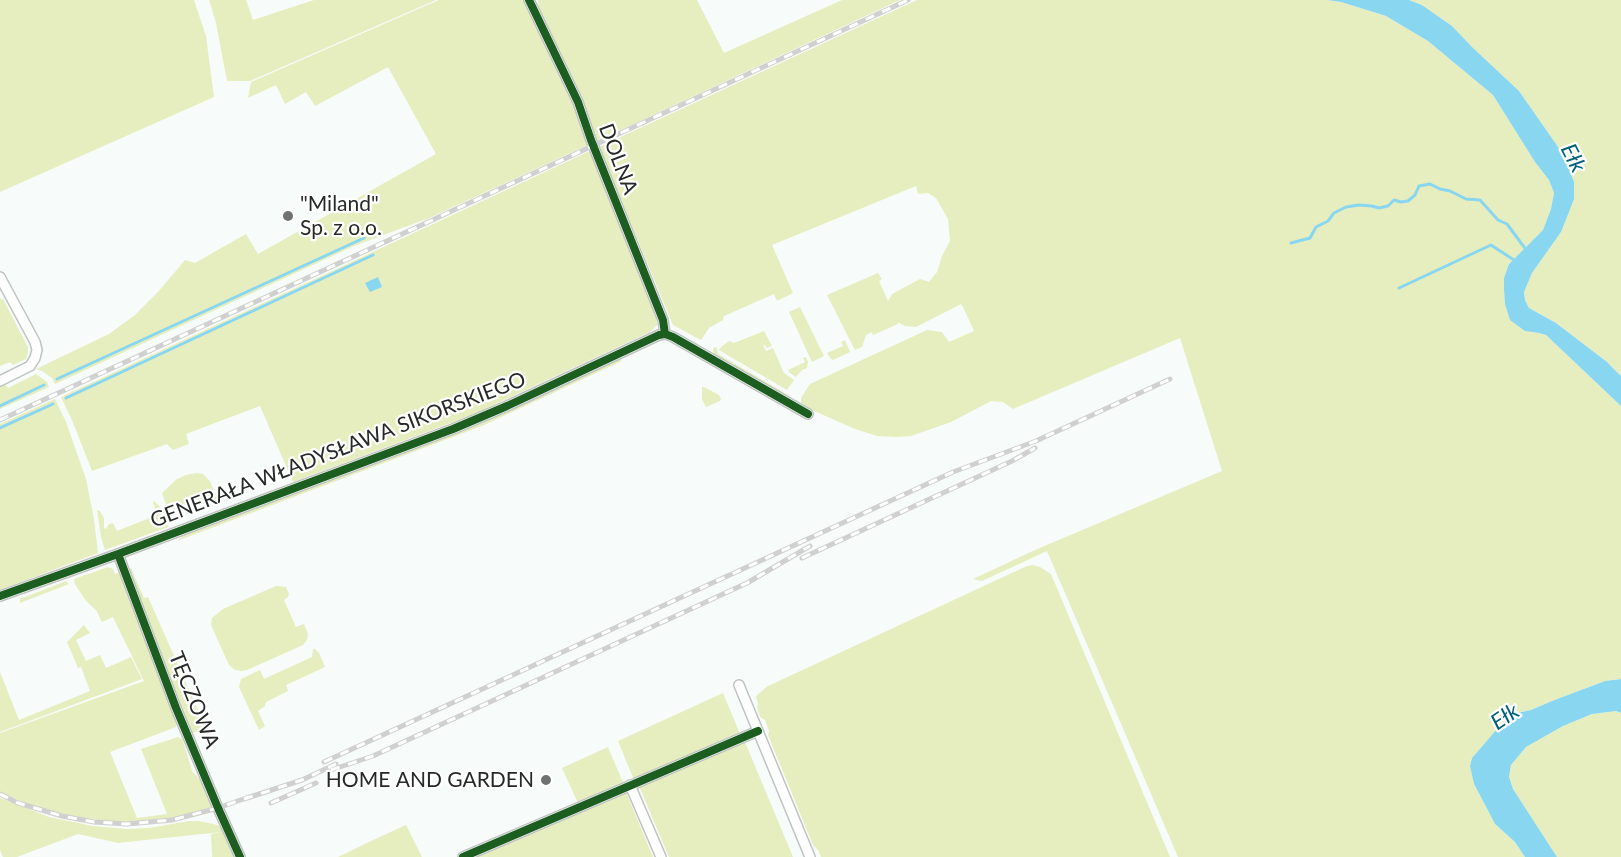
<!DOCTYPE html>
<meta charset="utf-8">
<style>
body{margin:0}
canvas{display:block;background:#f7fbf9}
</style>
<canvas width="1621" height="857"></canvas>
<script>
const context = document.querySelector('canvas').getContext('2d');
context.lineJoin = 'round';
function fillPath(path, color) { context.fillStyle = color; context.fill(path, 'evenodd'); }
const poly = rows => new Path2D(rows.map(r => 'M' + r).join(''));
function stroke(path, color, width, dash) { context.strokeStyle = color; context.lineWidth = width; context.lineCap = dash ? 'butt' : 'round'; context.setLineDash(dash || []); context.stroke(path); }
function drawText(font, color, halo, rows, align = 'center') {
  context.font = font + ' Lato,sans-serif'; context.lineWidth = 4.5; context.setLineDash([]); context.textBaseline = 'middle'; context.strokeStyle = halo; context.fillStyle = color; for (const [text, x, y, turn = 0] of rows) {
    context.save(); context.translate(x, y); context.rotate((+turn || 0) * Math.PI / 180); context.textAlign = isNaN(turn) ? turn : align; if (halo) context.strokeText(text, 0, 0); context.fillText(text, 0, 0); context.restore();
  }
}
const green = poly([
 [0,0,194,0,206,36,214,97,0,192],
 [209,0,246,0,253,20,314,0,436,0,250,81,227,81,216,23],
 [439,0,523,0,569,93,588,145,429,218,354,246,55,384,52,378,42,371,36,369,109,334,135,315,158,292,185,260,195,263,246,234,258,254,436,154,388,67,315,106,306,92,285,104,276,85,248,98,251,82],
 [538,0,697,0,724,53,842,0,900,0,597,141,583,101,548,29,539,9],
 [917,0,1327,0,1341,2,1386,16,1428,41,1493,95,1535,162,1549,180,1554,193,1551,209,1543,230,1509,264,1504,278,1505,304,1525,331,1539,333,1546,335,1621,406,1621,679,1605,681,1552,701,1531,710,1516,713,1504,721,1472,758,1470,765,1474,784,1495,824,1515,842,1525,857,1178,857,1047,551,982,581,973,579,1035,550,1222,471,1180,338,1013,409,1003,402,991,401,951,422,911,436,897,437,877,436,855,429,803,406,801,402,801,398,810,384,927,330,942,332,949,342,974,331,963,307,961,304,916,327,905,326,897,322,898,324,873,335,872,332,866,335,862,347,855,350,827,295,878,273,882,279,879,281,888,301,892,294,920,279,929,282,937,272,942,256,950,241,948,219,936,198,928,193,918,194,916,186,772,245,793,293,777,301,774,294,724,316,723,320,709,328,701,340,673,325,599,147],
 [1409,0,1621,0,1621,376,1607,362,1556,323,1529,308,1525,300,1524,292,1532,273,1561,232,1563,154,1519,91,1472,47,1452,26,1422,5],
 [590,151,656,314,657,325,650,332,472,415,293,482,260,406,186,434,189,444,173,450,167,444,92,471,72,420,61,397],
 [0,297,1,299,3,299,28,347,28,352,26,359,13,365,10,362,0,366],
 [800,307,824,356,812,362,789,312],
 [764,331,772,346,767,348,765,345,763,345,766,351,773,348,784,373,794,380,787,390,719,350,721,347,729,341,734,343],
 [845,340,850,352,833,360,831,359,827,353,843,346,841,342],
 [714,347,717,348,718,354,790,396,785,396,715,356,713,351],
 [806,357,808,362,807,368,802,370,796,377,790,373,788,370,805,362,803,358],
 [618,359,622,361,482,426,177,541,183,536,481,423],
 [36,374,47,382,49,387,0,409,0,387,5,384,8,388],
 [702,387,704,387,719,395,721,399,720,401,706,407,702,399],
 [55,399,66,422,86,479,94,519,98,553,0,590,0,424],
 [197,473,203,474,210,481,217,499,198,506,181,509,170,516,162,493,177,479,186,475],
 [154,501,162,509,168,527,105,550,101,537,97,510,100,511,104,518,104,528,106,529,109,524,113,523,117,531,157,515,153,502],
 [1032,565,1040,567,1051,574,1170,857,821,857,818,850,813,845,768,735,769,731,765,720,760,717,757,707,758,704,756,698,757,695,768,686,1027,566],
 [108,567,113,569,115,574,120,572,177,724,176,727,110,752,137,818,167,814,141,749,178,737,182,739,185,747,192,771,201,781,212,807,185,815,161,820,126,822,106,821,62,815,30,805,0,792,0,733,144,681,113,617,102,622,96,610,86,601,75,584,74,579],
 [131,568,144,598,148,597,206,728,190,734,129,569],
 [66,581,69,584,20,603,20,599],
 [276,586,286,587,289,594,288,597,284,600,296,627,304,624,308,634,307,640,303,645,247,670,241,671,235,670,229,665,211,625,212,618,223,609],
 [84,625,90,633,76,640,86,661,100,655,106,668,131,657,142,679,0,732,0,672,19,720,90,691,81,667,78,668,67,642],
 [313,649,315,649,319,653,325,667,286,685,288,691,266,702,265,706,258,711,265,726,259,730,239,687,241,679,260,670,264,679,312,657],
 [723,693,740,734,634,780,618,741],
 [1616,711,1621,713,1621,857,1557,857,1513,789,1509,777,1511,765,1526,747,1563,726,1592,714],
 [745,742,793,857,669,857,639,786],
 [608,747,624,785,578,803,562,768],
 [626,792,653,857,475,857],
 [0,798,49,817,93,826,127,829,149,828,189,821,199,821,222,826,236,857,212,857,211,834,221,832,118,843,78,834,17,857,3,857,0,850],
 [406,825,422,857,338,857,371,841]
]);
const water = poly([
 [1327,0,1409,0,1422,5,1452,26,1472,47,1519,91,1563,154,1574,182,1574,199,1561,232,1532,273,1524,292,1525,300,1529,308,1556,323,1607,362,1621,376,1621,406,1546,335,1539,333,1525,331,1510,320,1505,304,1504,289,1504,278,1509,264,1543,230,1551,209,1554,193,1549,180,1535,162,1493,95,1428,41,1386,16,1341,2],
 [378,277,382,287,370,292,365,283],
 [1621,679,1621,713,1616,711,1592,714,1563,726,1526,747,1511,765,1509,777,1513,789,1557,857,1525,857,1515,842,1495,824,1483,801,1474,784,1470,766,1472,758,1504,721,1517,713,1531,710,1552,701,1605,681]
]);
const stream = poly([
 [1291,243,1310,238,1316,227,1328,221,1334,213,1346,207,1359,205,1372,206,1379,208,1388,206,1394,200,1401,202,1408,201,1415,195,1419,186,1430,184,1440,189,1450,191,1466,199,1480,200,1498,220,1507,224,1527,251],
 [1399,288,1491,245,1514,260],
 [57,379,364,238],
 [66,398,373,255],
 [0,406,44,385],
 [0,428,53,404]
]);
const minor = poly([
 [529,0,578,102,591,140,663,320,665,334],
 [0,277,35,342,37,350,35,358,30,366,0,381],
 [118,554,176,708,218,808,240,857],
 [0,596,118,554,453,429,507,406,659,335,665,334,673,337,808,414],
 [739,685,810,857],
 [630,785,661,857],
 [463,857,758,731]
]);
const rail = poly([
 [0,420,908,0],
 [802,558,1012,461,1035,448],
 [324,762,953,472,1036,441,1170,379],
 [331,770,373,756,747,583,810,546],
 [0,794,18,803,62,816,94,822,127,824,172,820,218,808,249,797],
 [244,799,302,780,336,764],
 [271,803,316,783]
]);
const cycleway = poly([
 [529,0,578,102,591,140,663,320,665,334],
 [118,554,176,708,218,808,240,857],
 [0,596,118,554,453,429,507,406,659,335,665,334,673,337,808,414],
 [463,857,758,731]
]);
const markers = [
 [288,216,6,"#6f7271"],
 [546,780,6,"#6f7271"]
];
const streetNames = [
 ["DOLNA",618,159,69],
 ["GENERAŁA WŁADYSŁAWA SIKORSKIEGO",338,450,-21],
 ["TĘCZOWA",194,700,68]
];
const poiNames = [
 ["\"Miland\"",300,204],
 ["Sp. z o.o.",300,228],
 ["HOME AND GARDEN",534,780,"right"]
];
const waterNames = [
 ["Ełk",1573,158,63],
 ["Ełk",1505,717,-34]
];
fillPath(green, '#e6eebf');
fillPath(water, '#89d6f1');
stroke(stream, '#89d6f1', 3);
stroke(minor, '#c0c3c2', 12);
stroke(minor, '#fefefe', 9);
stroke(rail, '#cfd0cf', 5);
stroke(rail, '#fff', 3, [9]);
stroke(cycleway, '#1b5e20', 8);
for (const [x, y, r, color] of markers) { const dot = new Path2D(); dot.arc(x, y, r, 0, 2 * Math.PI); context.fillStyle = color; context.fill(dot); stroke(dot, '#fff', 2); }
drawText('21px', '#262928', '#fff', streetNames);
drawText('21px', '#262928', '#fff', poiNames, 'left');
drawText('italic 22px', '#02607b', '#fff', waterNames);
</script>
